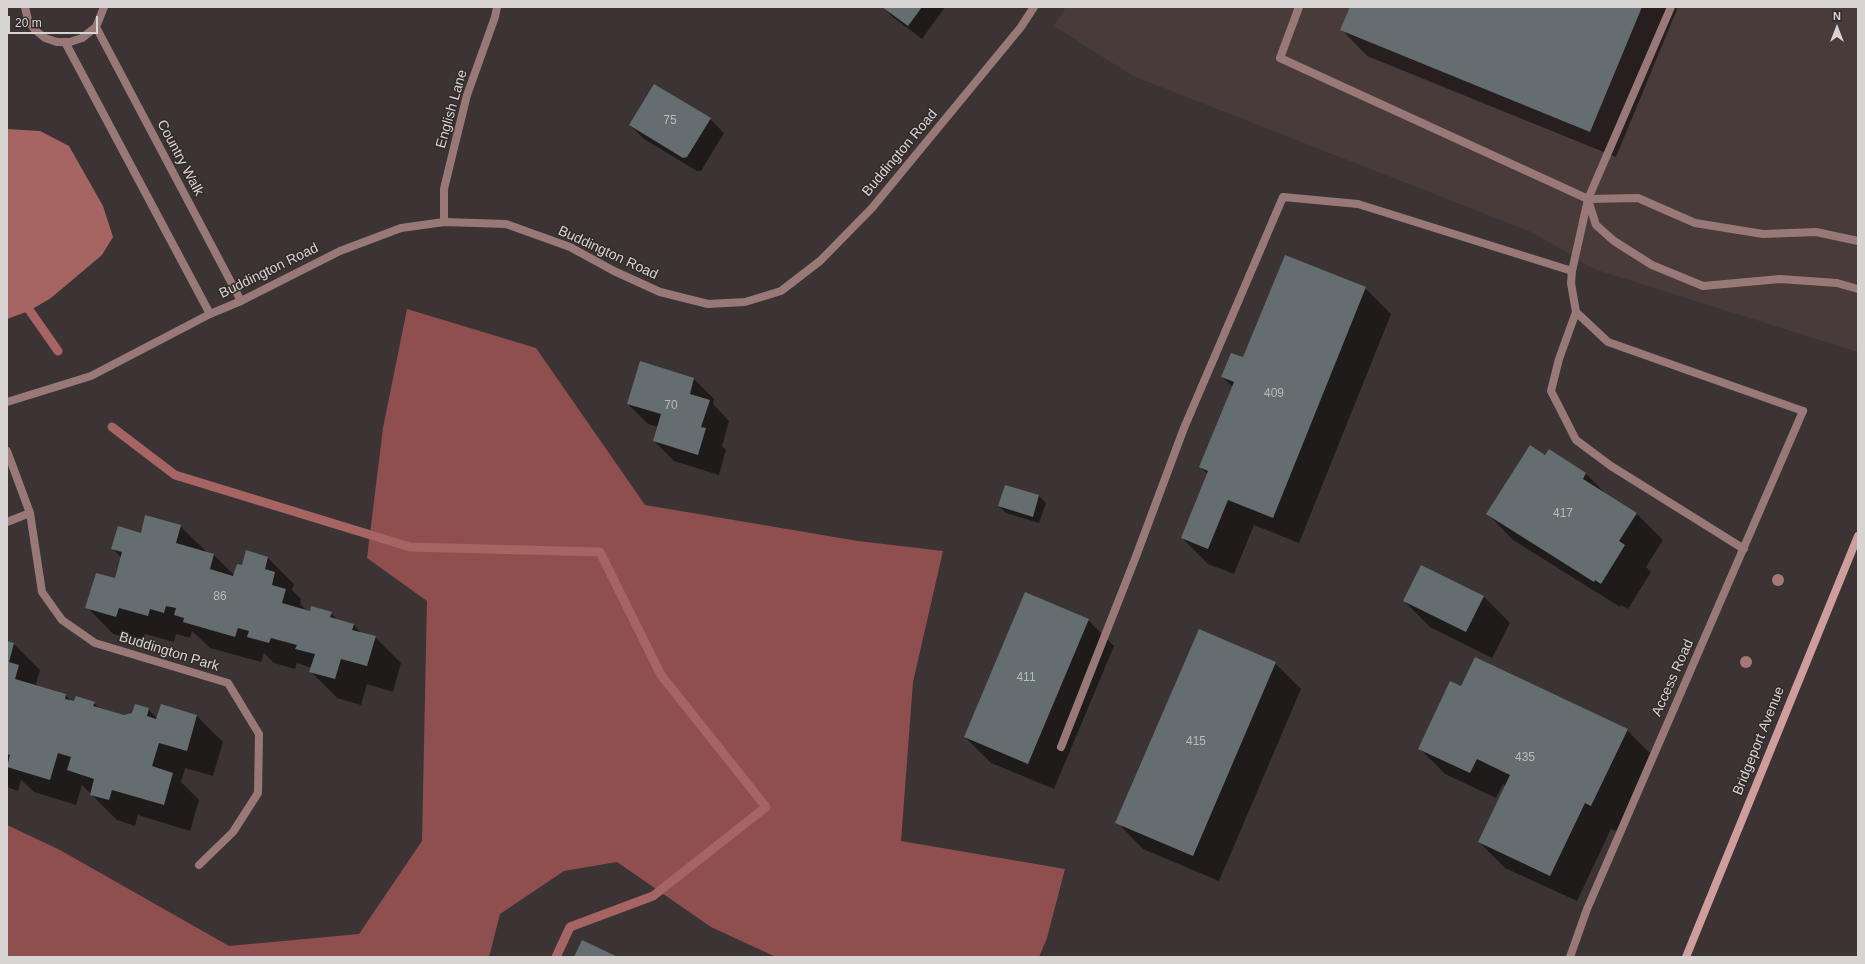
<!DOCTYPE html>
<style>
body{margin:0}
#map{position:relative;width:1865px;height:964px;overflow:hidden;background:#3c3434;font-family:Helvetica,sans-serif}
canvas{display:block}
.frame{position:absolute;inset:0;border:8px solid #d9d4d4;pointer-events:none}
.north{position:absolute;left:1817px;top:8px;width:40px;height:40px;-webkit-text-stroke:3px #322a2a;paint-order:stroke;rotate:0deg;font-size:11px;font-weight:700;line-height:16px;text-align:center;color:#d9d4d4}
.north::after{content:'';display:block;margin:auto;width:14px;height:18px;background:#d9d4d4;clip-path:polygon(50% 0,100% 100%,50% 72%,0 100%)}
.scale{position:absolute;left:8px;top:16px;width:90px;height:18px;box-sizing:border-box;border:2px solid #d9d4d4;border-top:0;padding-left:5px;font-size:12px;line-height:14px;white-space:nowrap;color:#d9d4d4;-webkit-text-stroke:3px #322a2a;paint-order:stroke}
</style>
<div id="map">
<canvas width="1865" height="964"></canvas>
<div class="frame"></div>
<div class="north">N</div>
<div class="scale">20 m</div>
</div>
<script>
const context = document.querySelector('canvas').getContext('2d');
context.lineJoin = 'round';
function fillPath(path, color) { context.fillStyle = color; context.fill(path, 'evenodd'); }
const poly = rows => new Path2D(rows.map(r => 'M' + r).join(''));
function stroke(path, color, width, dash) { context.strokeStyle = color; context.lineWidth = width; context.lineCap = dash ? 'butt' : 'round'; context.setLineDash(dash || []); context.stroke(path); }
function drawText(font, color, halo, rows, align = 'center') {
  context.font = font + ' Helvetica,sans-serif'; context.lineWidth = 3; context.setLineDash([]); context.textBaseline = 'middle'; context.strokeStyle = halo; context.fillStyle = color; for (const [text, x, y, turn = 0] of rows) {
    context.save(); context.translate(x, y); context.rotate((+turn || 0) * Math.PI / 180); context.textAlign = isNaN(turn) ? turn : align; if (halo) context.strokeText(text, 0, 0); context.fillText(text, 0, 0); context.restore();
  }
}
const built = poly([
 [1066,7,1858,7,1858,352,1594,269,1534,233,1133,76,1054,26]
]);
const forest = poly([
 [407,309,536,348,645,505,858,541,943,551,913,682,901,841,1065,869,1047,938,1039,957,776,957,711,927,617,862,564,871,500,914,489,957,7,957,7,825,60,850,229,946,359,934,422,841,427,601,367,558,383,428]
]);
const water = poly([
 [7,129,40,131,69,146,103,206,113,237,102,255,51,298,29,311,7,319]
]);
const shadow = poly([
 [883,7,945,7,922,39,894,18],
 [1351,7,1678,7,1616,157,1367,56,1341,29],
 [710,119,724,133,701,171,697,171,644,139,630,125],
 [1365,288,1391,314,1299,543,1254,525,1234,574,1208,564,1182,538,1208,474,1200,467,1233,387,1222,377,1244,359],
 [641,362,694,379,714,399,713,404,729,421,722,446,726,450,719,475,674,461,654,441,658,427,648,424,628,404],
 [1546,456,1586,474,1607,495,1637,514,1663,540,1646,567,1651,572,1628,609,1621,605,1620,607,1513,540,1487,513],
 [1006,486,1039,496,1046,503,1039,523,1006,513,999,506],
 [180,526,207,552,214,555,234,575,243,566,268,558,294,584,292,590,301,599,300,604,307,611,331,613,339,621,354,625,362,634,375,637,401,663,393,692,367,684,361,705,337,698,311,672,312,668,297,663,295,669,274,663,264,653,261,662,210,648,192,631,190,638,176,634,174,642,145,634,142,642,113,634,87,607,116,579,122,558,112,548,141,534],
 [1484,597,1510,623,1492,658,1430,627,1404,601],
 [1088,620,1114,646,1054,789,991,763,965,737],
 [7,642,14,644,40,670,36,684,40,688,65,695,72,702,94,703,101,710,124,717,148,709,157,718,197,716,223,742,213,776,185,768,181,782,199,800,190,831,138,815,135,826,117,820,82,785,76,805,34,792,21,780,18,791,7,787],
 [1275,663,1301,689,1219,881,1143,849,1117,822],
 [1461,688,1627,730,1653,756,1617,831,1611,829,1577,901,1505,868,1479,842,1506,786,1503,784,1496,798,1445,774,1419,748]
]);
const stream = poly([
 [23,301,58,351],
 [112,427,175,475,410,547,600,552,661,675,766,807,653,896,570,927,556,957]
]);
const building = poly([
 [882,7,922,7,908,26],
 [1350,7,1642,7,1590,132,1340,30],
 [654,84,711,118,687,157,683,158,629,125],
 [1285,255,1366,287,1273,518,1228,500,1208,549,1181,538,1208,471,1199,467,1234,382,1221,377,1231,353,1243,357],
 [640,361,694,378,690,394,710,400,701,427,706,428,698,455,653,441,661,414,627,404],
 [1530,445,1545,455,1549,449,1586,473,1583,479,1637,513,1619,541,1625,545,1601,584,1595,580,1594,582,1486,514],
 [1005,485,1039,495,1033,517,998,506],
 [145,515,181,525,176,543,214,554,210,569,233,576,237,564,242,565,246,550,268,557,265,569,275,572,272,585,286,589,282,603,310,611,311,606,332,612,330,617,354,624,352,630,376,636,367,666,341,659,335,679,309,672,315,654,295,649,297,645,271,638,269,643,247,637,249,631,238,628,235,637,183,622,184,618,174,615,176,608,166,606,164,613,150,609,148,616,119,608,116,617,85,608,96,573,115,578,122,552,111,549,118,526,141,533],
 [1421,565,1484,596,1466,632,1403,601],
 [1025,592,1089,619,1028,764,964,737],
 [1199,629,1276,662,1193,856,1115,823],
 [7,641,14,643,9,662,19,665,15,679,66,694,65,699,74,701,76,696,95,702,93,706,124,715,132,713,135,704,149,708,147,716,156,719,161,704,197,715,187,751,159,743,152,766,173,773,164,805,112,790,109,800,90,795,94,779,67,770,71,757,58,753,50,780,7,767,10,755,7,754],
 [1475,657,1628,729,1591,806,1585,803,1550,876,1478,842,1510,775,1477,759,1470,773,1418,749,1450,681,1461,686],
 [582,940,618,957,574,957]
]);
const service = poly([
 [1299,7,1280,58,1588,199,1638,198,1695,223,1763,234,1816,232,1858,241],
 [1671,7,1588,199,1572,271,1571,283,1576,312,1608,342,1803,411],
 [1588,200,1596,225,1614,241,1652,265,1703,286,1780,279,1837,283,1858,289],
 [1576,312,1559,359,1551,391,1576,440,1611,466,1744,549],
 [1061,747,1135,559,1184,428,1283,197,1358,204,1572,271]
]);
const minor = poly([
 [25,7,28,20,35,30,45,38,57,42,70,42,82,38,96,27,104,7],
 [96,27,241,301],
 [65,42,210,314],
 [444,222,444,189,451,160,467,95,495,17,497,7],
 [7,451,30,513,42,592,62,620,95,643,228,683,259,734,258,793,233,832,199,865],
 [7,522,30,513],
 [1570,957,1587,909,1803,411]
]);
const tertiary = poly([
 [7,402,91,376,210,314,241,301,340,251,401,228,444,222,506,224,570,247,614,271,660,292,708,304,745,302,781,291,820,261,872,208,1021,27,1034,7]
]);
const secondary = poly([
 [1686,957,1858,536]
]);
const trees = [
 [1778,580],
 [1746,662]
];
const numberNames = [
 ["75",670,121],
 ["409",1274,394],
 ["70",671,406],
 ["417",1563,514],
 ["86",220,597],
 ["411",1026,678],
 ["415",1196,742],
 ["435",1525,758]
];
const streetNames = [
 ["English Lane",452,109,-74],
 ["Buddington Road",900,153,-50],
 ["Country Walk",180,158,62],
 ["Buddington Road",608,253,25],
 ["Buddington Road",269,271,-26],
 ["Buddington Park",169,652,17],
 ["Access Road",1673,678,-66],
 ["Bridgeport Avenue",1759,741,-68]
];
fillPath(built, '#4a3b3b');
fillPath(forest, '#8f4f4e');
fillPath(water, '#a66463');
fillPath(shadow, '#0007');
stroke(stream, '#a66463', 9);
fillPath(building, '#646d6f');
stroke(service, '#987977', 8);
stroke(minor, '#987977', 8);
stroke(tertiary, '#987977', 8);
stroke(secondary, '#cf9e9c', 8);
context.fillStyle = '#a67876';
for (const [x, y] of trees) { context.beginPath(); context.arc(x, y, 6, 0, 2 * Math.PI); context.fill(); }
drawText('12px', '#bcbabb', null, numberNames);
drawText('14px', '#d9d4d4', '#322a2a', streetNames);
</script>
